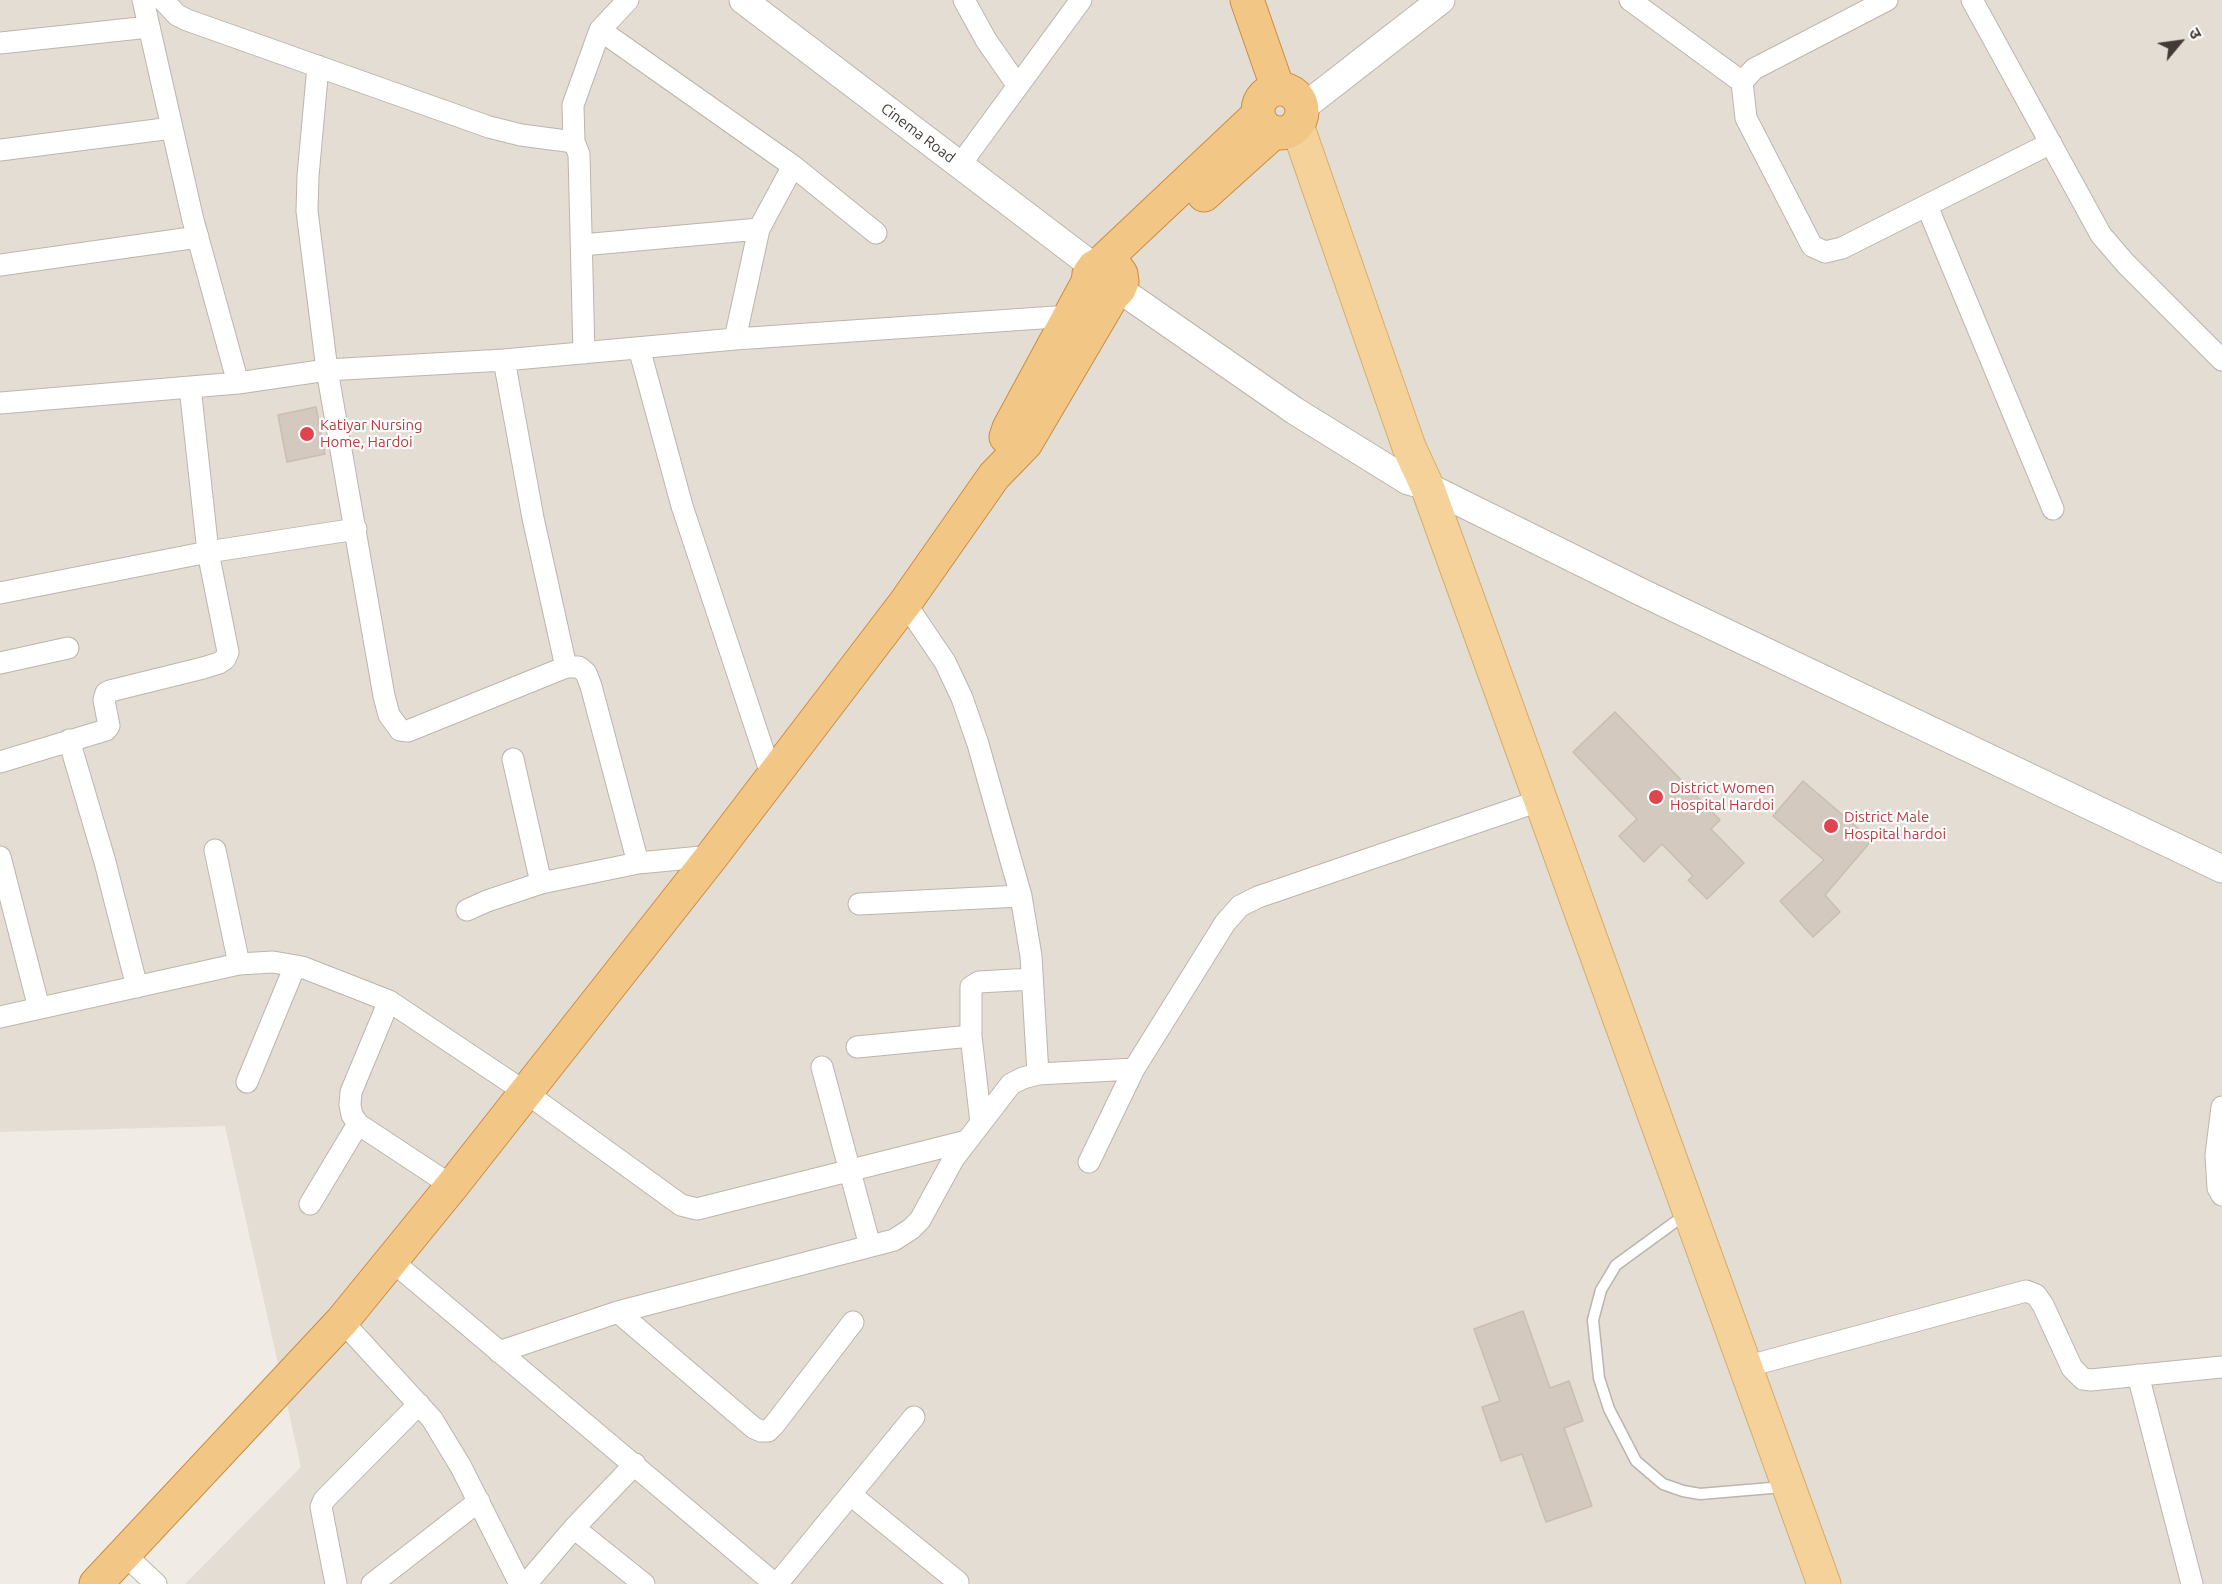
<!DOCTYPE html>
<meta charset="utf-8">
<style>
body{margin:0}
#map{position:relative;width:2222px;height:1584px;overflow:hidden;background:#f0ebe4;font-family:Ubuntu,"Noto Sans Devanagari",sans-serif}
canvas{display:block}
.north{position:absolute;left:2150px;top:12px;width:60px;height:60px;-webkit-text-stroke:4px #fff;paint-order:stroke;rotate:61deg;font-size:16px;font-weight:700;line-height:24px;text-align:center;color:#423b35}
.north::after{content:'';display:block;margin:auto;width:21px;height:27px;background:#423b35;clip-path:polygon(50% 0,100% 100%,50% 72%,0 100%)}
</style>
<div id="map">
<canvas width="2222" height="1584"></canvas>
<div class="north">उ</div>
</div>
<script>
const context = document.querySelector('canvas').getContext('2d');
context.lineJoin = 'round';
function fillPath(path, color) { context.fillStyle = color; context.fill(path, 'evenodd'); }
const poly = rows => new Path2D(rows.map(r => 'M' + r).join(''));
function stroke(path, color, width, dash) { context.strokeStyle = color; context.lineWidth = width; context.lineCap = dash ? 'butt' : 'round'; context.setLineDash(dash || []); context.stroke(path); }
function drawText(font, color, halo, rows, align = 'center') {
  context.font = font + ' Ubuntu,sans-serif'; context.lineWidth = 4.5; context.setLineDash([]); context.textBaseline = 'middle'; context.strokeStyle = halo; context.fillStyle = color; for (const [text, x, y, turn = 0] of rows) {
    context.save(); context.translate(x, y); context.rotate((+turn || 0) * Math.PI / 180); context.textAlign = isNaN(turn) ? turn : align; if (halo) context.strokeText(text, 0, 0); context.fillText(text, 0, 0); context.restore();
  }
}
const residential = poly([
 [0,0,2222,0,2222,1584,185,1584,301,1467,225,1126,0,1132]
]);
const building = poly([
 [316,407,325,454,287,462,278,415,316,407],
 [1615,712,1720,820,1711,829,1744,863,1707,899,1688,880,1693,876,1662,844,1644,862,1619,836,1637,819,1573,752,1615,712],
 [1803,781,1872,840,1825,895,1840,912,1813,937,1780,901,1824,860,1773,816,1803,781],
 [1523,1311,1550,1388,1569,1381,1583,1421,1564,1428,1592,1506,1546,1522,1522,1454,1501,1461,1482,1407,1500,1401,1474,1329,1523,1311]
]);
const service = poly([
 [1675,1222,1616,1265,1601,1290,1593,1320,1599,1378,1609,1409,1636,1461,1663,1484,1683,1491,1700,1494,1771,1488]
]);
const minor = poly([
 [143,0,193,220,238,383],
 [163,0,177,15,187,20,489,127,521,135,574,142,579,154,584,353],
 [964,0,986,40,1018,86],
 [1630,0,1742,82],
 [1887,0,1754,69,1742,82,1746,118,1812,246,1825,252,1842,248,2051,143],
 [1972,0,2101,235,2126,264,2222,360],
 [600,30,793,166,876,233],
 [0,43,149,27],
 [318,66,308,176,307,211,327,370,384,696,389,715,400,730,408,731,566,667,579,667,586,673,591,686,638,863],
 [574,142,573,105,600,30,628,0],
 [0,150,172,128],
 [960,165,1081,0],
 [1927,206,2053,509],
 [582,245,759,229],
 [0,265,198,237],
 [735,339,759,229,793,166],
 [639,348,682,506,772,777],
 [504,360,533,518,566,667],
 [0,403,238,383,327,370,504,360,735,339,1070,316],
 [0,593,208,552,356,529],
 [905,603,945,662,962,698,978,744,1021,896,1031,956,1038,1074],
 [0,663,68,648],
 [69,740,105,862,137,987],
 [513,759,541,883],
 [0,762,106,730,109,726,104,700,106,693,110,691,203,668,219,663,225,659,228,652,208,552,190,387],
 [215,850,239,964],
 [0,857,39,1008],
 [859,904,1021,896],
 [467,910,487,901,541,883,638,863,712,856],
 [389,1001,351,1092,350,1105,352,1115,358,1124,452,1186],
 [0,1017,239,964,273,962,302,967,389,1001,525,1092,681,1205,697,1209,967,1141],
 [857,1047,971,1036],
 [822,1067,870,1246],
 [247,1082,295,966],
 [2222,1107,2216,1155,2218,1188,2222,1195],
 [981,1123,971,1036,971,987,979,982,1032,979],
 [1089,1162,1134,1069,1225,923,1240,906,1258,897,1527,805],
 [310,1204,358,1124],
 [392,1261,775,1584],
 [618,1312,754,1428,761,1431,768,1431,774,1425,853,1322],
 [342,1321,432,1419,461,1467,520,1584],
 [499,1352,618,1312,894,1240,911,1229,920,1220,954,1158,1011,1084,1023,1078,1038,1074,1134,1069],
 [1745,1367,2026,1291,2036,1295,2043,1305,2072,1368,2083,1379,2091,1380,2222,1367],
 [2138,1375,2192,1584],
 [851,1495,958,1582],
 [574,1528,644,1584],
 [124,1554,156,1584],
 [336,1584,321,1507,324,1500,419,1404],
 [372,1584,479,1501],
 [526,1584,574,1528,635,1464],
 [777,1584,914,1417]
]);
const tertiary = poly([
 [743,0,1094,267],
 [1301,109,1441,0],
 [1119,289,1295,411,1408,481,1427,486,1643,593,2222,869]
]);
const primary = poly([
 [1297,125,1409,447,1427,486,1824,1584]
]);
const trunk = poly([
 [1247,0,1278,89],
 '1258 111a22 22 0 1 1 44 0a22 22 0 1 1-44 0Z',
 [1204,195,1274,132],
 [1101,263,1109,263,1116,267,1121,274,1122,282,1119,289,1113,295,1105,297,1097,295,1091,289,1088,282,1089,274,1094,267,1101,263,1258,115],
 [1006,437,1009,428,1088,282],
 [96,1584,342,1321,452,1186,712,856,905,603,994,476,1026,443,1113,295]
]);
const markers = [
 [307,434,8,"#e0444e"],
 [1656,797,8,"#e0444e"],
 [1831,826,8,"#e0444e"]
];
const streetNames = [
 ["Cinema Road",918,133,37]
];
const healthNames = [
 ["Katiyar Nursing",320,425],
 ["Home, Hardoi",320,442],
 ["District Women",1670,788],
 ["Hospital Hardoi",1670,805],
 ["District Male",1844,817],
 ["Hospital hardoi",1844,834]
];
fillPath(residential, '#e4ddd3');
fillPath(building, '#d4c9be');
stroke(building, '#cbbdaf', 1.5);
stroke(service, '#bdb5ab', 13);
stroke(minor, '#bdb5ab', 23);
stroke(tertiary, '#bdb5ab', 29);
stroke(primary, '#d7ad6b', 35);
stroke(trunk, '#cd8d41', 35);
stroke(service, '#fff', 10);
stroke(minor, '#fff', 21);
stroke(tertiary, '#fff', 27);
stroke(primary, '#f4d299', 33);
stroke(trunk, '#f2c684', 33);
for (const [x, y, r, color] of markers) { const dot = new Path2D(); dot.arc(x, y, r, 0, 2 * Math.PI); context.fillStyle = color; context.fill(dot); stroke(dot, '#fff', 2); }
drawText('15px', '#423b35', '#fff', streetNames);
drawText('15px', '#be3a42', '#fff', healthNames, 'left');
</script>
